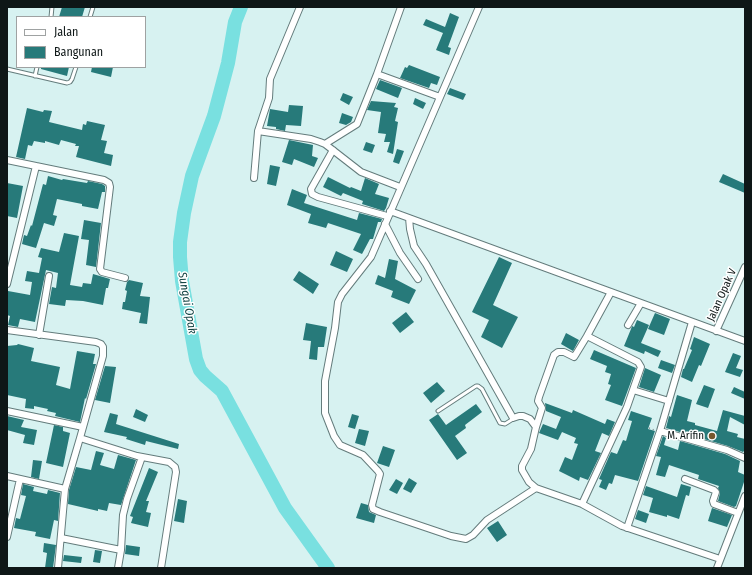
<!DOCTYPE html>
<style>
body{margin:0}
#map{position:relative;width:752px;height:575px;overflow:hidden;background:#d7f2f1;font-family:"Fira Sans Condensed",sans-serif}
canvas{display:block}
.frame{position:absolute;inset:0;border:8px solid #0e1717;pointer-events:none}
.legend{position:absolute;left:16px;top:16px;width:130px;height:52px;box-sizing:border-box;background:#fff;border:1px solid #9fa2a2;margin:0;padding:5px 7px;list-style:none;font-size:12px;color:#0e1717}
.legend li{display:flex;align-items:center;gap:8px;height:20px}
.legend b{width:20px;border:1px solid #9fa2a2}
</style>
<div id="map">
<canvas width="752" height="575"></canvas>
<div class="frame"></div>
<ul class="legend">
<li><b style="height:5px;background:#fff"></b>Jalan</li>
<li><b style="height:11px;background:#277a7a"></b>Bangunan</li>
</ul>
</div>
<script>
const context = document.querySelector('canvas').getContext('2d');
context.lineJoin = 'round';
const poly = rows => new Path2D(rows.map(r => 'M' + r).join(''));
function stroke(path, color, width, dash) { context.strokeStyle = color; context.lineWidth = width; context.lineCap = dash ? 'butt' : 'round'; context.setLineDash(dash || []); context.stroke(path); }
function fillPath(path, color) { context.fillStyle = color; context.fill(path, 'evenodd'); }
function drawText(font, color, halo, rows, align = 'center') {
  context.font = font + ' "Fira Sans Condensed",sans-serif'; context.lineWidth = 3; context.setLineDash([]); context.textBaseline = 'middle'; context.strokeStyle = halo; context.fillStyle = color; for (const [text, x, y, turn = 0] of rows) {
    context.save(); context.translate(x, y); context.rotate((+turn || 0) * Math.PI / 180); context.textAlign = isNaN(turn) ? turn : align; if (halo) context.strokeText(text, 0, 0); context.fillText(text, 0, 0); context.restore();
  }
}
const river = poly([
 [241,7,235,22,228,63,214,116,192,176,184,213,180,242,180,257,182,281,196,359,200,370,205,376,222,391,285,508,328,568]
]);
const building = poly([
 [62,7,85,7,82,17,59,17],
 [450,13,459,17,448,47,451,48,449,55,436,50,443,33,423,25,426,19,445,27],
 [409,65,440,77,437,85,431,83,429,88,400,78,405,67,407,68],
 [41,67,69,67,67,76,41,69],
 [92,67,113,67,111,77,91,72],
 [380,80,402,88,398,98,376,89],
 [450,88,466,94,463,100,447,94],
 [343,93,353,97,349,105,340,100],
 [415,98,426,103,423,109,413,104],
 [371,101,396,103,394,107,398,108,395,121,398,122,393,154,387,152,390,142,384,142,386,134,378,133,381,112,367,110],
 [289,105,303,106,301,126,286,125,285,131,276,129,276,127,267,126,270,109,288,112],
 [27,108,43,112,44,110,52,111,49,122,82,130,83,124,86,125,87,121,105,125,101,140,107,141,104,153,113,155,111,166,76,157,79,146,75,146,76,144,61,140,59,145,45,141,45,143,34,141,32,146,28,145,25,159,16,157],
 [342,113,353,117,351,122,346,125,339,123],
 [289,140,313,145,312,156,318,158,314,167,294,159,292,165,282,162],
 [366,142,375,145,372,153,363,150],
 [397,149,404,151,399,164,393,162],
 [270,165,280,167,276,186,267,184],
 [723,174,745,184,745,193,719,182],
 [48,176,62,180,63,179,87,183,88,181,102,184,105,186,105,192,102,192,98,209,82,206,82,204,57,199,53,215,57,216,54,226,44,223,36,248,22,244,24,235,27,236,31,225,32,226,43,184,46,185],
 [328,177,350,188,351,187,361,191,365,178,379,184,375,194,389,198,386,208,384,211,362,204,363,201,343,193,341,196,323,187],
 [7,183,23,186,17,218,7,216],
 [292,189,307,195,304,203,357,220,359,213,382,219,381,222,378,222,373,239,370,239,362,254,353,250,361,234,328,223,326,228,308,223,311,214,287,205],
 [84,220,101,223,96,267,86,265,89,240,81,239],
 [64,233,79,236,70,285,82,287,83,283,91,284,93,274,110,279,108,288,106,288,103,305,83,301,66,300,65,306,49,304,52,287,56,288,58,273,46,270,35,322,20,319,18,327,8,325,10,316,7,315,8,291,30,295,32,282,25,281,27,271,39,273,42,258,38,257,41,248,59,252],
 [336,251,353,259,347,272,330,265],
 [499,257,512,263,493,305,518,317,502,348,481,337,489,320,472,312],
 [389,259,398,261,395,279,416,290,409,304,391,297,393,291,375,284,378,275,385,278],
 [299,271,319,284,313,294,293,280],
 [129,280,143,283,140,296,150,297,147,324,139,323,141,313,122,309,123,302,125,302,127,291,125,290,127,282],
 [406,312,414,322,400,333,392,323],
 [655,313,670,319,664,335,648,329],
 [637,320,649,325,641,343,661,351,658,357,645,351,644,354,624,346,631,329,632,326,634,327],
 [306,323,327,327,324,347,318,347,317,360,309,359,311,341,303,340],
 [566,333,579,340,573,351,561,344],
 [694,337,710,344,701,366,699,365,692,382,681,377,683,369,684,369,692,350,690,349],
 [18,344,34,348,31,361,60,367,56,385,70,389,77,351,95,354,93,364,96,364,86,399,85,398,80,422,55,416,56,413,47,411,48,409,34,406,34,409,25,408,26,399,7,395,7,346,17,345],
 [594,350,636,368,622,406,605,400,611,385,608,384,611,374,605,372,607,366,590,359],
 [733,353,741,356,736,368,743,370,740,377,725,372],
 [661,360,675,365,672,373,658,368],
 [105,366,116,367,110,403,95,400],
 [645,368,661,375,654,392,639,387],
 [437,382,445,391,431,403,423,393],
 [704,385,715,389,708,408,696,404],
 [734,387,745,392,745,399,731,393],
 [677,395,692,400,687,421,695,423,695,425,717,431,723,410,745,416,745,425,730,417,727,431,738,434,737,437,745,439,745,450,743,452,728,446,666,428,669,416,671,417],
 [545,403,572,413,573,410,605,424,607,419,615,422,609,436,602,433,595,451,601,453,588,480,580,477,579,481,559,471,565,457,572,460,578,444,574,443,576,438,562,432,558,440,539,433,543,424,556,429,561,417,546,411],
 [476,404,482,412,465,425,466,428,455,436,467,453,457,460,429,420,438,414,446,425],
 [136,409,148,415,145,422,133,417],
 [631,411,652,418,648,429,655,431,638,481,615,475,612,484,609,483,606,490,599,487,602,480,599,479,611,452,617,454,623,440,626,441,632,421,628,420],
 [110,413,118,415,116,424,179,444,178,449,146,441,145,445,126,439,127,437,104,432],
 [352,414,359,416,355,429,348,427],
 [7,416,24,420,21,427,37,430,34,445,23,443,25,435,7,430],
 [54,425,63,427,63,431,70,433,63,467,46,463],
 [359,429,369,431,365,446,355,443],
 [663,436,666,438,664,445,678,450,680,441,725,454,740,461,738,472,745,475,745,479,736,506,734,507,718,501,720,493,718,488,719,486,698,479,699,475,669,465,665,477,656,475,661,457,656,456],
 [383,446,395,450,389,467,377,463],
 [96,451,104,453,100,465,114,469,118,455,136,460,121,505,109,503,107,511,98,509,98,511,68,504,69,490,76,467,91,470],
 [33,460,42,461,39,479,31,477],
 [149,468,158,472,146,501,149,501,146,512,151,513,148,527,131,523,133,517,130,516],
 [409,478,417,483,411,493,403,489],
 [396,479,403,483,397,494,389,490],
 [23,484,34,487,33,491,47,494,48,490,60,493,58,521,54,520,50,539,35,536,36,532,14,528,16,518,20,519,26,496,21,495],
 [681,484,691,487,689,496,686,495,679,519,667,515,667,517,649,512,653,498,643,495,646,486,677,497],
 [178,499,187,501,184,523,174,521],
 [361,503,368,505,369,512,376,515,374,523,356,518],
 [712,508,732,515,727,527,708,521],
 [638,510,649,514,646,523,635,519],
 [498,521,507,535,497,542,487,528],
 [44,543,56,545,53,568,45,568,47,553,43,552],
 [126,545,140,547,139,556,125,554],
 [95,550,102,551,100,563,93,562],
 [64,555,82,557,81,563,63,561]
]);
const path = poly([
 [649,428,654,430]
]);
const lane = poly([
 [51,17,52,7],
 [90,17,93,7],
 [7,69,67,83,70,82,72,79,76,67],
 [35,76,37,67],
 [438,411,476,386,478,386,482,389,500,423,505,424,513,419]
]);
const street = poly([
 [401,7,377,74,440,97],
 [479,7,371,257,342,294,338,302,335,328,325,381,325,413,334,436,340,445,363,455,378,471,380,474,372,505,373,509,380,512,451,536,466,539,473,535,487,520,536,488],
 [258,131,311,139,320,142,325,144,361,172,400,187],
 [325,144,357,124,377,74],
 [333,150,311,189,312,194,318,197,387,216],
 [7,160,36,166,7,284],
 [36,166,104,180,109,183,110,187,100,269,102,272,125,278],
 [254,178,258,131,269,98,270,79,300,7],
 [390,211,745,341],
 [409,218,410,229,414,246,426,264,513,418,519,416,523,416,530,419,536,427,531,449,522,466,522,470,529,482,536,488,582,504,622,526,720,559],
 [385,224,400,253,418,279],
 [628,325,641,303],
 [7,330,96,342,101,344,103,347,103,356,80,438,65,489,58,568],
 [716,331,745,267],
 [39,335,49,276],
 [633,390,669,401],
 [7,411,83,427],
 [536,427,542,408,538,401,539,397,554,355,558,352,564,352,574,357,576,354,587,336],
 [660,431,727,450,745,458],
 [80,438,137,456,169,462,175,467,176,472,161,568],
 [7,476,65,489],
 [685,479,714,490,716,492,713,501,714,504,738,513],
 [582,504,627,407,641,367,638,362,587,336,611,292],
 [627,528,660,431,692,322],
 [7,537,20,479],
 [61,538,121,550],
 [118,568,121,550,123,515,127,499,142,457],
 [717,568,745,496]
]);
const markers = [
 [712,436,4,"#76572d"]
];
const streetNames = [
 ["Jalan Opak V",722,295,-66]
];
const poiNames = [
 ["M. Arifin",704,436]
];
const waterNames = [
 ["Sungai Opak",187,303,80]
];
stroke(river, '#79e0e0', 14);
fillPath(building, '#277a7a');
stroke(lane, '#647c7c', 5);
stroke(street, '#647c7c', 8);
stroke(path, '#778989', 1.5, [1, 3]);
stroke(lane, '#fff', 3);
stroke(street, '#fff', 6);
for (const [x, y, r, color] of markers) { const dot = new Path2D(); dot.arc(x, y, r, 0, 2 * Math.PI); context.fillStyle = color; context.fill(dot); stroke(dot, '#fff', 1.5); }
drawText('11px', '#0e1717', '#fff', streetNames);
drawText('11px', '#0e1717', '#fff', poiNames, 'right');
drawText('italic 12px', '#144444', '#fff', waterNames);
</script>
